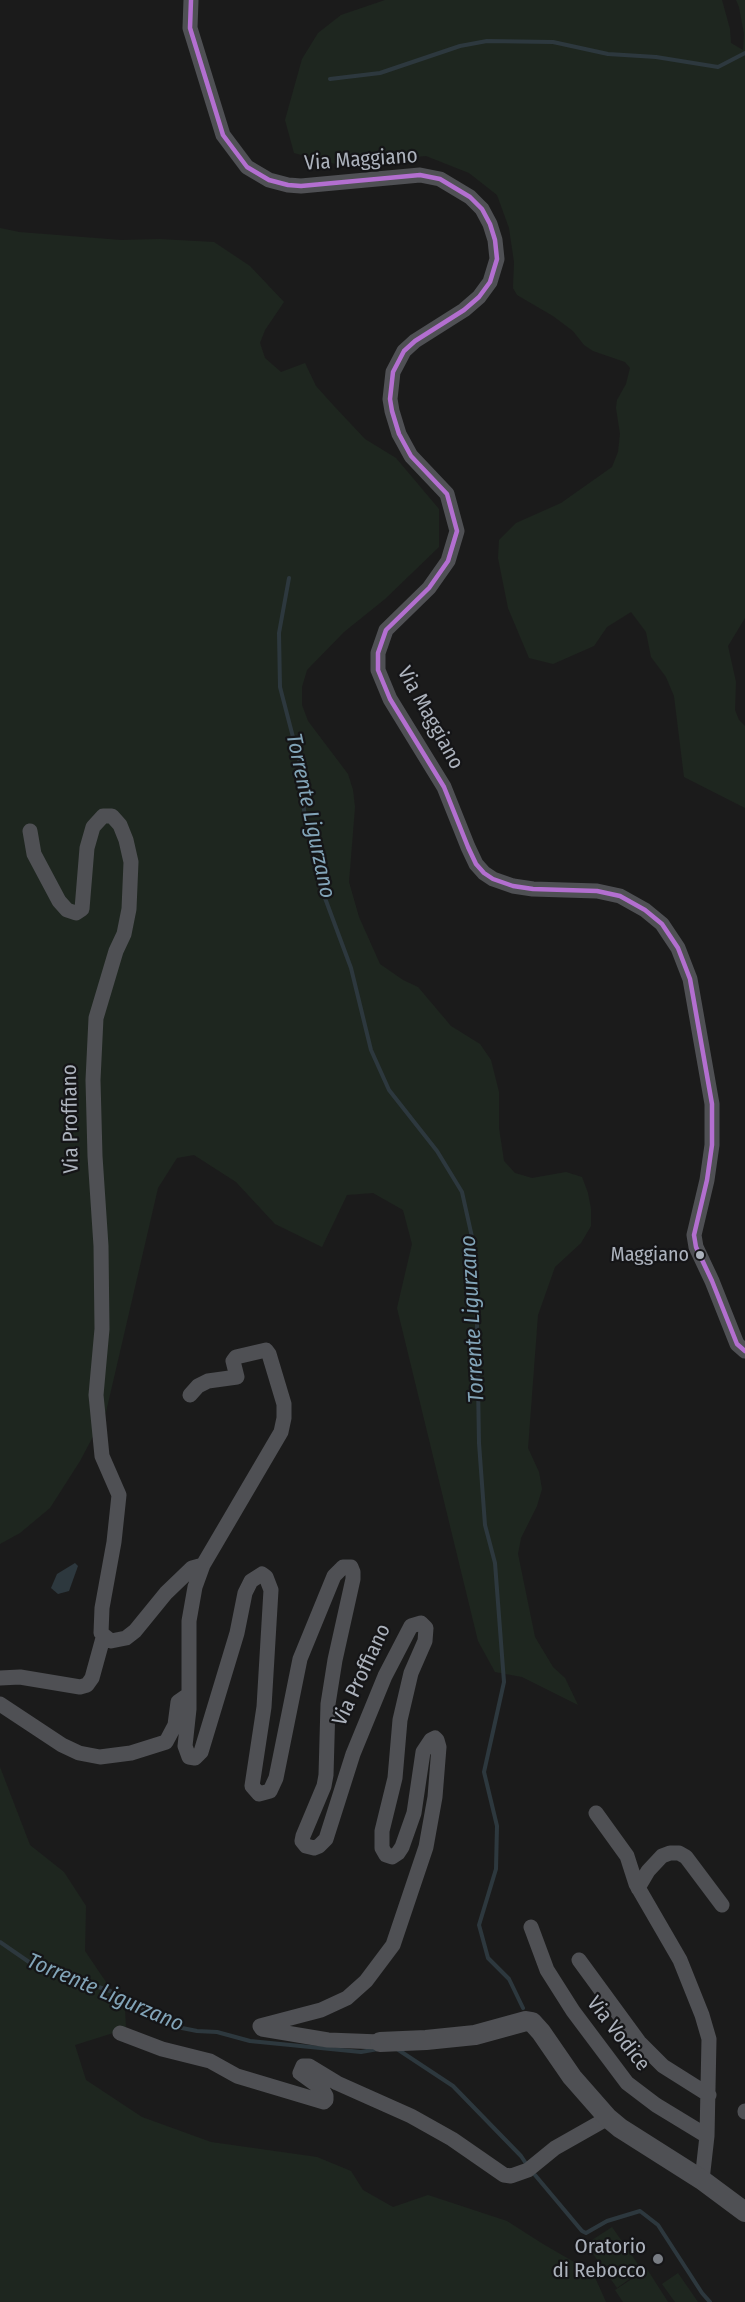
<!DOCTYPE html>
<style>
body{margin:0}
canvas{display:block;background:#1b1b1b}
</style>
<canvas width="745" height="2302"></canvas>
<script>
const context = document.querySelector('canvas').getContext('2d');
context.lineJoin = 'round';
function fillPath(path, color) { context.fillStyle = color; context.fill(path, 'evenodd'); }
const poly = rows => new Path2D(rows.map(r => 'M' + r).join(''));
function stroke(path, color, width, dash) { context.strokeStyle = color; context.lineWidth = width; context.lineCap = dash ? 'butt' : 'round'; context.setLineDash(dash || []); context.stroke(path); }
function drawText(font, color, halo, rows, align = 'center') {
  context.font = font + ' "Fira Sans Condensed",sans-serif'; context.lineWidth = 4.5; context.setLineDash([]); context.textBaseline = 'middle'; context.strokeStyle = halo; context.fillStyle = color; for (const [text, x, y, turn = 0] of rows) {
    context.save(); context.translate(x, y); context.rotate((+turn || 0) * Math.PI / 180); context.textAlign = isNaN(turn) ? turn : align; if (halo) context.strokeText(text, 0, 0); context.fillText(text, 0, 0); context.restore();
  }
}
const green = poly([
 [385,0,722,0,730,29,731,43,743,50,744,34,739,7,736,0,745,0,745,618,728,646,736,682,735,710,739,720,745,726,745,808,684,777,674,696,666,677,651,657,646,632,631,612,607,627,594,646,553,664,529,658,508,608,498,558,499,540,516,523,561,503,612,467,618,452,620,434,616,408,617,400,626,384,630,368,625,362,593,351,584,345,573,331,553,316,517,295,513,288,514,262,509,228,497,195,469,173,426,156,335,164,294,153,285,120,302,59,318,33,341,15],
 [0,228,19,232,121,240,159,239,214,242,250,266,284,302,265,330,260,343,265,358,281,372,305,363,316,386,334,406,365,439,396,458,439,509,439,547,385,599,344,632,307,670,302,687,302,705,308,721,348,774,353,790,355,807,349,882,359,917,380,964,403,980,418,987,451,1026,480,1044,491,1060,499,1092,499,1128,504,1161,515,1173,532,1178,566,1172,582,1177,588,1193,591,1209,591,1226,581,1243,555,1267,538,1315,528,1448,539,1472,542,1489,537,1506,521,1538,518,1554,535,1637,553,1667,565,1678,578,1705,522,1677,495,1672,478,1641,397,1308,412,1244,403,1210,373,1193,347,1195,322,1247,275,1224,236,1182,194,1155,177,1158,158,1188,106,1412,80,1461,50,1508,20,1533,0,1544],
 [0,1767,30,1845,64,1872,86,1906,85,1951,125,2010,126,2029,75,2045,86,2080,142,2117,211,2142,317,2157,351,2171,363,2190,393,2207,428,2195,507,2221,543,2244,593,2273,606,2302,0,2302],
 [612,2227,642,2270,617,2288,586,2244],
 [647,2269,668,2302,623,2302,615,2290],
 [678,2273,698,2302,675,2302,662,2284]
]);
const water = poly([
 [75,1563,78,1566,69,1591,58,1594,51,1588,57,1574]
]);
const stream = poly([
 [330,79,380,73,460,46,487,41,553,42,608,54,656,57,718,67,745,53],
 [289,578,279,633,280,687,301,768,304,810,325,898,351,968,371,1050,389,1090,437,1151,462,1192,472,1237,477,1324,479,1443,485,1525,495,1563,504,1682,484,1772,497,1826,496,1869,479,1925,488,1958,509,1979,523,2008],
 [0,1942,29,1962,121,1995,151,2014,177,2027,197,2031,217,2032,250,2041,361,2052,378,2049],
 [397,2049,453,2086,521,2156,527,2165],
 [535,2175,582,2231,586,2233,607,2221,640,2211,658,2225,702,2293,710,2302]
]);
const minor = poly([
 [191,0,190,28,223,135,247,167,269,180,288,185,301,186,420,175,440,179,470,197,482,209,490,224,495,240,497,259,490,282,479,297,464,310,415,341,404,351,393,372,390,399,392,411,399,434,411,456,447,494,457,531,448,561,429,588,386,630,378,653,378,670,390,699,444,787,468,847,476,864,484,873,493,879,513,886,533,889,597,891,620,896,645,910,662,924,678,948,690,979,712,1104,712,1145,707,1180,694,1235,696,1247,712,1281,737,1344,745,1351],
 [30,831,34,854,59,901,67,910,76,913,82,909,87,848,93,827,103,816,112,816,120,825,126,840,131,862,129,909,124,934,116,951,96,1018,93,1080,95,1156,101,1246,102,1329,96,1395,102,1456,119,1495,114,1542,102,1608,101,1633,111,1641,126,1638,135,1631,166,1593,192,1568,203,1565],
 [190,1395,198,1386,208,1381,237,1377,233,1361,236,1357,266,1350,269,1354,284,1404,284,1418,281,1432,213,1548,203,1565,195,1587,189,1621,189,1709,185,1746,189,1757,195,1758,201,1752,237,1633,245,1593,251,1581,262,1574,266,1577,271,1590,264,1707,252,1786,259,1794,270,1791,276,1778,300,1659,334,1576,343,1567,351,1567,353,1572,353,1579,335,1660,328,1704,326,1775,324,1786,303,1836,302,1841,306,1846,314,1848,319,1846,326,1839,353,1754,385,1676,411,1626,421,1623,426,1628,425,1641,411,1673,400,1720,395,1778,382,1831,382,1848,386,1855,392,1857,398,1853,402,1847,414,1813,423,1752,431,1740,435,1738,437,1740,439,1747,435,1797,426,1847,393,1945,366,1981,347,1998,321,2010,260,2026,262,2029,328,2040,380,2042],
 [0,1678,20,1677,80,1687,87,1685,92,1678,103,1638],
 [0,1704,62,1745,79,1753,100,1757,131,1753,166,1742,175,1725,178,1702,188,1695],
 [596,1813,627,1856,636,1884,680,1960,702,2015,709,2039,707,2136,702,2180],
 [638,1888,648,1871,662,1856,670,1853,679,1853,686,1857,722,1905],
 [531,1927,547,1970,573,2011,627,2083,656,2105,707,2136],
 [579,1960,639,2042,663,2066,709,2095],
 [120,2033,162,2049,210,2061,237,2076,324,2102,326,2100,326,2096,322,2089,300,2073,303,2066,309,2066,337,2083,411,2116,452,2139,504,2175,511,2176,528,2170,555,2148,608,2118],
 [745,2111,745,2112]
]);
const tertiary = poly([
 [380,2042,426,2040,475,2035,526,2021,532,2022,541,2032,572,2077,608,2118,620,2128,702,2180,745,2212]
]);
const bus1 = poly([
 [191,0,190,28,223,135,247,167,269,180,288,185,301,186,420,175,440,179,470,197,482,209,490,224,495,240,497,259,490,282,479,297,464,310,415,341,404,351,393,372,390,399,392,411,399,434,411,456,447,494,457,531,448,561,429,588,386,630,378,653,378,670,390,699,444,787,468,847,476,864,484,873,493,879,513,886,533,889,597,891,620,896,645,910,662,924,678,948,690,979,712,1104,712,1145,707,1180,694,1235,696,1247,712,1281,737,1344,745,1351]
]);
const markers = [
 [700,1255,5,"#acb2bc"],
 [658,2259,6,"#797d84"]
];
const busNames = [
 ["Maggiano",689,1255]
];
const streetNames = [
 ["Via Maggiano",361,160,-4],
 ["Via Maggiano",430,718,61],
 ["Via Proffiano",71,1119,-91],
 ["Via Proffiano",362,1675,-65],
 ["Via Vodice",618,2034,52]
];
const poiNames = [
 ["Oratorio",646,2247],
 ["di Rebocco",646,2271]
];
const waterNames = [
 ["Torrente Ligurzano",310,816,78],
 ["Torrente Ligurzano",473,1319,-93],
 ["Torrente Ligurzano",105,1993,23]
];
fillPath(green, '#1e261f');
fillPath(water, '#2d383e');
stroke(stream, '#2d383e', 4);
stroke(minor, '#4f5054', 15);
stroke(tertiary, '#4f5054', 20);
stroke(bus1, '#b36fd0', 4.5);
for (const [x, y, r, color] of markers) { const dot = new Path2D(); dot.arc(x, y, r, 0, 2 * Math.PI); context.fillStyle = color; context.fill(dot); stroke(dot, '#151517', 2); }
drawText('20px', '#acb2bc', '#151517', busNames, 'right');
drawText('21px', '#acb2bc', '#151517', streetNames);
drawText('21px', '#acb2bc', '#151517', poiNames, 'right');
drawText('italic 22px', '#82a4b8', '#151517', waterNames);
</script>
